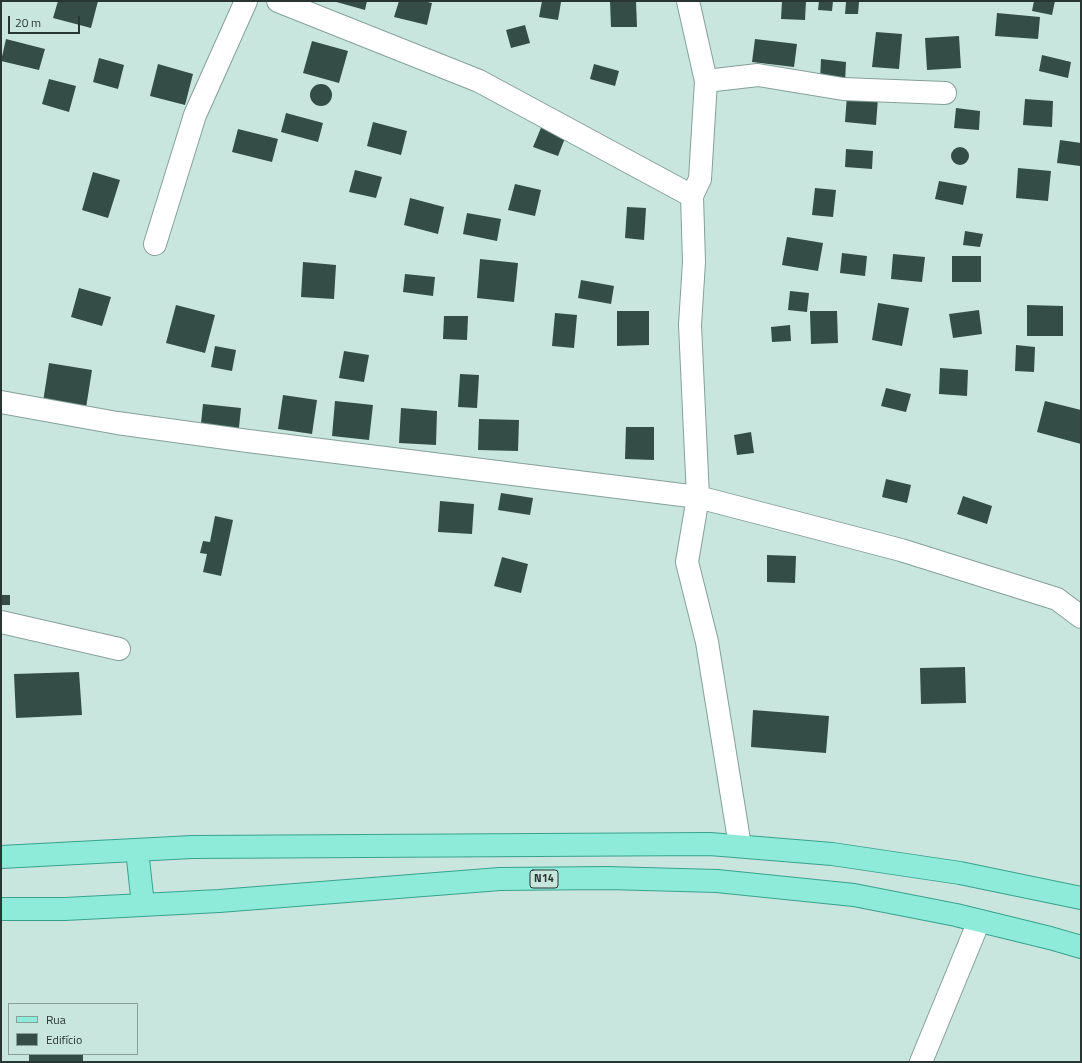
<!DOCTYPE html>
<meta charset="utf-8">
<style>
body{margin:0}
#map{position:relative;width:1082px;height:1063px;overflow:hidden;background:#c9e6de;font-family:"Titillium Web",sans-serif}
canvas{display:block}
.frame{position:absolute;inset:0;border:2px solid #293532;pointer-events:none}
.legend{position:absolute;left:8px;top:1003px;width:130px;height:52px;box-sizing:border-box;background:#c9e6de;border:1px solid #899f99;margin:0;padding:5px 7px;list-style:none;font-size:12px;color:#293532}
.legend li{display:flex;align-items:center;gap:8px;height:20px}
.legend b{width:20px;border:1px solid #899f99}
.scale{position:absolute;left:8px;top:16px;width:72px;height:18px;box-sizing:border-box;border:2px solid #293532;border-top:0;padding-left:5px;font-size:12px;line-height:14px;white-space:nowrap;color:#293532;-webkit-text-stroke:3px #c9e6de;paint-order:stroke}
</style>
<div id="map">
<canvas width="1082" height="1063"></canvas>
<div class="frame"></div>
<ul class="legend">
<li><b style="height:5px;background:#8eead9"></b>Rua</li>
<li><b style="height:11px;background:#344d46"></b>Edifício</li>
</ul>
<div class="scale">20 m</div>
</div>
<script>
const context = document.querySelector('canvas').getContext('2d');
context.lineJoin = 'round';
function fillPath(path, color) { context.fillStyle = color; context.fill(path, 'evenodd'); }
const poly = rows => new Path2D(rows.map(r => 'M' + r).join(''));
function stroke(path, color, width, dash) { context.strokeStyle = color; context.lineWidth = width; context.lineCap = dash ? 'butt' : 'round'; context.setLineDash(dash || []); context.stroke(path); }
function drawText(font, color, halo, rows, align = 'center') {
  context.font = font + ' "Titillium Web",sans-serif'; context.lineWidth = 4; context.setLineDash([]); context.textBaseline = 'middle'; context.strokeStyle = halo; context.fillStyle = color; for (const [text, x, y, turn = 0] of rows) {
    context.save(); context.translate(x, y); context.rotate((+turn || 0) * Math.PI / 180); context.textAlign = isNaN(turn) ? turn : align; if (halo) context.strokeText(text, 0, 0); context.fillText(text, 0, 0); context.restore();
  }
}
const building = poly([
 [58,1,98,1,91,28,53,18],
 [333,1,367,1,365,10],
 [399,1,423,1,432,3,427,25,394,17],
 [542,1,561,2,558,20,539,17],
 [610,1,636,1,637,27,611,27],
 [782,1,806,1,805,20,781,19],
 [819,1,833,1,832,11,818,10],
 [1034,1,1055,1,1052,15,1032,11],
 [846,2,859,2,858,14,845,14],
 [997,13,1040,17,1038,39,995,36],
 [525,25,530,43,511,48,506,30],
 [876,32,902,34,899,69,872,67],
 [959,36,961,68,927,70,925,38],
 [6,39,45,49,39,70,1,61],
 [755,39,797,44,794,67,752,62],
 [312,41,348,51,339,83,303,73],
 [1042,55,1071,62,1068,78,1039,71],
 [99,58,124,65,118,89,93,82],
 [821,59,846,62,845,83,820,81],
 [158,64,193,74,185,105,150,96],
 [594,64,619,71,615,86,590,79],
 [49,79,76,86,69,112,42,104],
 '310 95a11 11 0 1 1 22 0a11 11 0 1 1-22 0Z',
 [847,95,878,98,876,125,845,122],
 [1025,99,1053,101,1052,127,1023,125],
 [956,108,980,111,979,130,954,128],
 [286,113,323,123,318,142,281,132],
 [373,122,407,131,401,155,367,146],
 [543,123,567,133,558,156,533,147],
 [238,129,278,139,272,162,232,152],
 [1060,140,1081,143,1080,166,1057,163],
 '951 156a9 9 0 1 1 18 0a9 9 0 1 1-18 0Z',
 [846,149,873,151,872,169,845,167],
 [1018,168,1051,171,1048,201,1016,198],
 [355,170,382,177,376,198,349,192],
 [93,172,120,180,108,218,82,210],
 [939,181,967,186,963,205,935,199],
 [515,184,541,190,535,216,508,210],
 [815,188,836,190,833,217,812,215],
 [410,198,444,207,438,234,404,225],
 [627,207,646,208,644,240,625,238],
 [467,213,501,219,497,241,463,234],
 [965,231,983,234,980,247,963,245],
 [787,237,823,243,818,271,782,265],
 [842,253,867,256,865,276,840,273],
 [893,254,925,257,922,282,891,279],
 [952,256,981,256,981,282,952,282],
 [480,259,518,263,514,302,477,298],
 [303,262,336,265,334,299,301,297],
 [405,274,435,277,433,296,403,292],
 [581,280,614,286,611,304,578,298],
 [79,288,111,297,102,326,71,317],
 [790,291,809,293,807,312,788,310],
 [878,303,909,308,902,346,872,340],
 [176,305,215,315,205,353,166,343],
 [1027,305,1063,306,1063,336,1027,336],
 [979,310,982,334,953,338,949,314],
 [617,311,649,311,649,345,617,346],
 [810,311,837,311,838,343,811,344],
 [555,313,577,315,574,348,552,346],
 [444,316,468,316,467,340,443,339],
 [790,325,791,341,772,342,771,327],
 [1016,345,1035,347,1034,372,1015,371],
 [215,346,236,350,232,371,211,367],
 [344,351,369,355,364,382,339,378],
 [49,363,92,370,86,408,43,402],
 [940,368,968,370,967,396,939,394],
 [460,374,479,375,477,408,458,407],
 [886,388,911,394,906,412,881,406],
 [283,395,317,400,312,434,278,429],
 [335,401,373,405,369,440,332,436],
 [1045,401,1081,410,1081,444,1037,432],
 [203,404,241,408,238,437,200,433],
 [401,408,437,411,436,445,399,443],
 [479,419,519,420,518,451,478,450],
 [626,427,654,427,654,460,625,459],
 [751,432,754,453,737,455,734,435],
 [886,479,911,485,907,503,882,497],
 [501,493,533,498,530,515,498,510],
 [963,496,992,506,987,524,957,514],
 [440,501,474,504,472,534,438,532],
 [215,516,233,520,221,576,203,572,207,554,200,553,203,541,210,542],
 [767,555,796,556,795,583,767,582],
 [502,557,528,564,521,593,494,586],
 [1,595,10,595,10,605,1,605],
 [965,667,966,703,921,704,920,668],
 [79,672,82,715,16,718,14,674],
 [753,710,829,716,826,753,751,747],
 [29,1054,83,1054,83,1062,29,1062]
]);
const minor = poly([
 [278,1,479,81,692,196],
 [688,1,706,81,700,179,692,196,694,262,690,325,698,497,687,562,707,642,740,846],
 [706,81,758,75,843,89,945,93],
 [155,244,195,115,246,1],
 [1,402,117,423,248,441,698,497,901,550,1057,599,1081,617],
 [1,622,119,649],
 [921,1062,979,921]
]);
const major = poly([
 [137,850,143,905],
 [1,857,192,847,710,844,832,854,960,873,1081,898],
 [1,909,65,909,219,901,500,879,607,878,717,881,854,895,956,915,1050,938,1081,947]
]);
const shields = [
 [544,879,28]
];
const shieldNames = [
 ["N14",544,879]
];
fillPath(building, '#344d46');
stroke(minor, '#85a099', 24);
stroke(major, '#39a28e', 24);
stroke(minor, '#fff', 22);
stroke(major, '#8eead9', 22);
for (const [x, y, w] of shields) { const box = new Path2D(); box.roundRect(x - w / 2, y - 9, w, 18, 3); context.fillStyle = '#c9e6de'; context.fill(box); stroke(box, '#293532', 1); }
drawText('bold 11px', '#293532', null, shieldNames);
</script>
